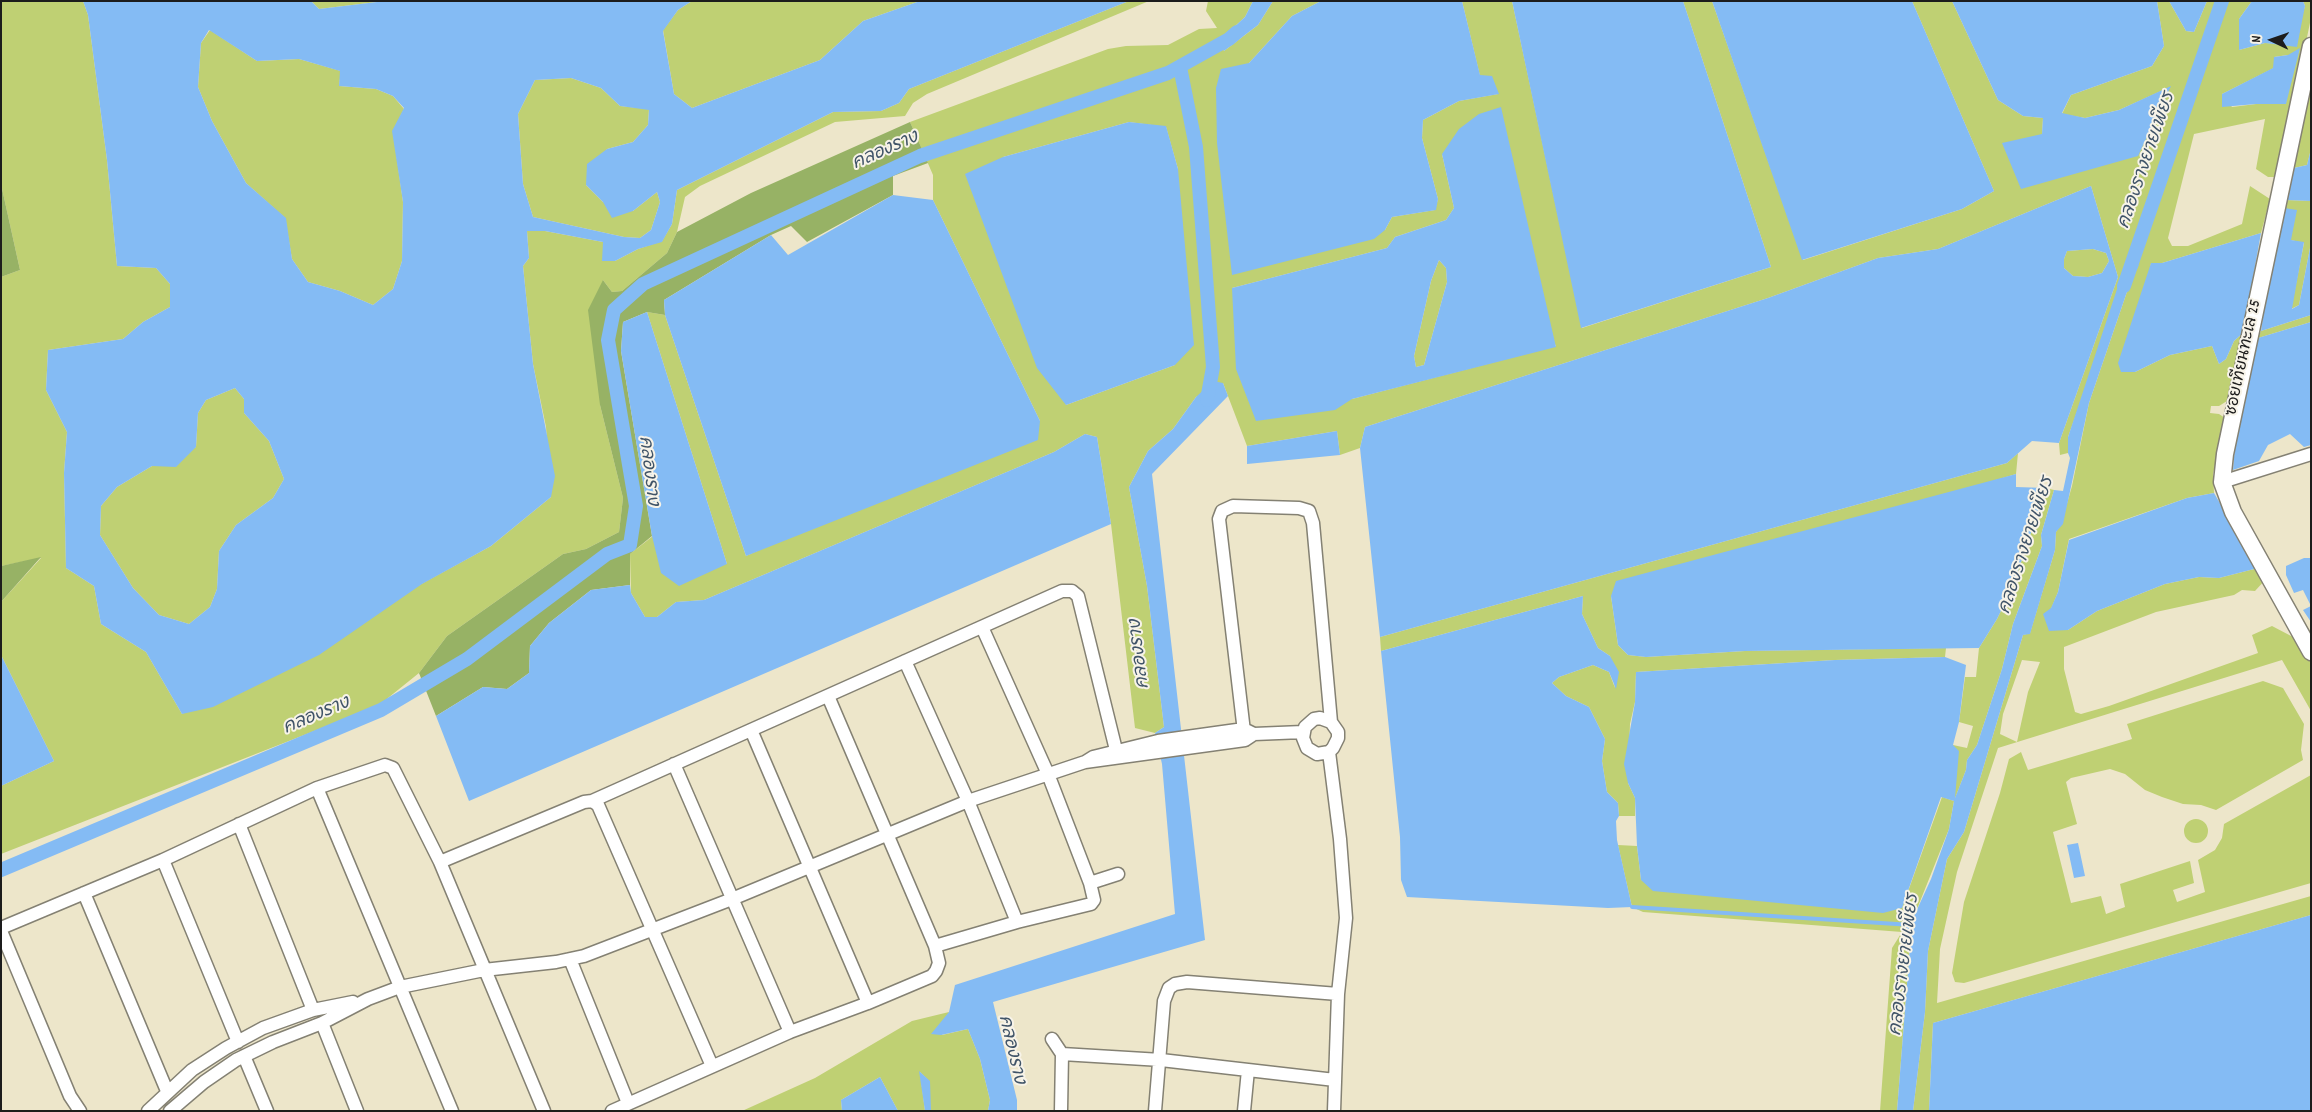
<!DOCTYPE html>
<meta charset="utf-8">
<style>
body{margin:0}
#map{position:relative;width:2312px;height:1112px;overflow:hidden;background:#ede6ca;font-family:Dekko,sans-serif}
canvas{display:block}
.frame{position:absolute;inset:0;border:2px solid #1c1c1c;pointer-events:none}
.north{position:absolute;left:2247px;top:15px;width:50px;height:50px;-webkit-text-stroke:4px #f7f3e8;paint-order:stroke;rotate:273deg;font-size:14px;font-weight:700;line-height:20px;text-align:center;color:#1c1c1c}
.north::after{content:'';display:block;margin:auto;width:18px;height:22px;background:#1c1c1c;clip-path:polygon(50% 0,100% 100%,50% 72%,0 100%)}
</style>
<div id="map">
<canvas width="2312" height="1112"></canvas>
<div class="frame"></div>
<div class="north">N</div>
</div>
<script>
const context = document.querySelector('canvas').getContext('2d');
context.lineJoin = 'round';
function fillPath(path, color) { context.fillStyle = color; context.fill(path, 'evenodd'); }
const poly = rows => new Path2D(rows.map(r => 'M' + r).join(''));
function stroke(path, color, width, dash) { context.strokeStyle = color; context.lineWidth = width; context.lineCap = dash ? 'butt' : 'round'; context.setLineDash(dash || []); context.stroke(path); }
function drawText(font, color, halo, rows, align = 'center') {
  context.font = font + ' Dekko,"Playpen Sans Thai",sans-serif'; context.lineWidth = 4; context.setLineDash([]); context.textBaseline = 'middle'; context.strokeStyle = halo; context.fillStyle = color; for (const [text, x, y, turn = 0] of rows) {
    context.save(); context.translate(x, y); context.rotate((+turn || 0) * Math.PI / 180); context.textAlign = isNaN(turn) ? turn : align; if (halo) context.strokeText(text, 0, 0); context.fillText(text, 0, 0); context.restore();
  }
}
const green = poly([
 [1,1,83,1,88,15,107,160,117,266,156,268,170,284,170,307,143,322,123,339,48,350,46,390,67,432,64,473,66,568,94,586,101,624,146,652,182,714,491,546,551,497,546,427,533,364,523,266,529,258,527,231,545,231,603,242,615,261,638,249,662,241,672,224,677,190,833,112,881,111,899,103,909,89,1129,1,1149,1,927,94,913,103,905,116,835,122,700,186,685,197,677,232,667,253,622,291,612,292,603,280,600,405,623,498,619,532,586,549,563,554,447,636,419,673,378,706,1,854,1,786,54,761,1,655,1,602,41,558,1,566,1,277,20,270,1,184],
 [311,1,385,1,319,9],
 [692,1,920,1,863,21,820,60,692,108,674,94,663,30,678,10],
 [1208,1,1253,1,1245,17,1221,39,1224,51,1258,25,1273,1,1321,1,1292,16,1249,63,1385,230,1392,217,1435,210,1438,199,1422,138,1423,120,1459,101,1498,94,1480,76,1462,1,1512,1,1582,328,1771,267,1683,1,1712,1,1803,260,1962,209,1994,191,1912,1,1952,1,1998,100,2023,116,2043,118,2042,134,2021,188,2170,87,2119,110,2085,118,2062,114,2071,95,2152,66,2164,46,2157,1,2169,1,2186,31,2194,32,2207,1,2252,1,2239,19,2239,50,2265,43,2293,45,2305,6,2303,1,2311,1,2311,18,2278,177,2268,177,2256,169,2265,119,2194,134,2168,238,2172,246,2188,246,2242,224,2250,186,2270,199,2261,233,2162,263,2151,263,2135,372,2170,355,2212,346,2219,364,2226,359,2234,341,2243,333,2227,401,2219,406,2211,406,2210,413,2219,414,2225,418,2213,474,2214,493,2187,498,2069,539,2058,592,2051,609,2068,630,2097,611,2165,584,2199,577,2219,578,2258,568,2266,579,2255,591,2242,590,2234,595,2156,612,2064,647,2064,669,2075,712,2081,714,2109,706,2258,653,2252,635,2272,626,2293,637,2303,648,2311,661,2311,711,2282,660,1998,748,1957,872,1940,949,1937,1003,2311,896,2311,915,1933,1023,1929,1111,1913,1111,1925,1012,1928,951,1947,859,1964,832,2023,635,2030,633,2055,550,2056,532,2062,521,2072,486,2089,403,2130,283,2138,266,2123,283,2068,437,2068,453,2060,455,2059,443,2118,277,2091,186,1938,249,1878,258,1768,298,1365,427,1360,448,1340,455,1337,431,1247,446,1223,383,1196,397,1173,429,1148,451,1129,487,1147,586,1164,727,1155,733,1135,728,1111,524,1097,437,1085,434,1054,452,704,600,676,602,657,617,645,617,631,593,630,554,653,536,727,564,647,312,665,315,746,556,1040,421,933,200,933,175,910,122,1108,49,1126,46,1168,45,1199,29,1217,28,1206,11],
 [2288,55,2286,103,2256,104,2232,107,2222,94,2274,68,2274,57],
 [1129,122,1166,127,1178,169,1175,365,1066,405,1003,157],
 [1442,154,1556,346,1352,399,1232,288,1387,248,1395,237,1446,220,1454,208],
 [2022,660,2040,662,2028,692,2017,742,2000,734,2003,714],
 [210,30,257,61,299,59,341,71,339,86,376,89,393,96,404,109,393,131,403,202,402,261,393,289,373,305,340,291,308,282,292,259,285,218,246,183,212,121,198,87,201,43],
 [2311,75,2311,149,2307,165,2294,168,2298,135],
 [571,78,601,88,620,106,649,109,648,125,633,142,607,149,586,185,603,202,633,211,657,192,660,202,651,230,640,238,624,237,533,217,523,184,518,114,535,80],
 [2286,200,2311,201,2311,243,2299,305,2291,309,2304,243,2291,240,2284,208],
 [2093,249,2106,253,2109,261,2102,273,2088,277,2073,276,2064,268,2064,259,2067,251],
 [1439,260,1446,268,1447,282,1424,365,1416,367,1414,356,1431,281],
 [2311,315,2311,322,2258,338,2261,331],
 [235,388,244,399,244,413,269,441,284,479,273,498,236,525,219,551,217,589,210,607,189,624,159,615,133,588,100,535,101,506,117,487,152,466,196,447,198,413,206,400],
 [2018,453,2016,474,1611,596,1618,645,1628,655,1646,657,1745,651,1946,648,1945,657,1835,660,1636,672,1635,702,1630,724,1628,783,1635,798,1635,816,1619,816,1618,803,1607,792,1602,761,1605,739,1589,707,1566,696,1552,683,1559,677,1593,665,1609,672,1615,688,1610,656,1598,648,1582,614,1583,596,1381,651,1380,637,2007,463],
 [2046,488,2054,490,2041,535,2042,546,2013,624,2002,669,1977,745,1967,760,1966,770,1954,801,1949,829,1915,914,1903,932,1910,946,1897,1111,1880,1111,1892,948,1902,932,1643,912,1632,907,1618,845,1637,846,1641,880,1902,908,1942,797,1954,801,1953,745,1967,748,1973,726,1959,722,1965,677,1976,677,1979,648,1997,619,2013,586],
 [2263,681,2283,688,2304,724,2301,750,2303,760,2216,810,2201,805,2183,804,2162,797,2145,790,2125,774,2110,769,2071,778,2066,782,2077,824,2053,832,2071,903,2101,896,2106,914,2125,907,2120,884,2190,861,2194,883,2173,890,2177,902,2205,892,2198,860,2215,850,2222,838,2224,824,2311,775,2311,883,1964,983,1955,982,1952,973,1964,902,2000,793,2009,759,2021,752,2028,770,2129,740,2132,739,2127,724],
 '2184 831a12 12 0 1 1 24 0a12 12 0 1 1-24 0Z',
 [949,1012,942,1035,968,1029,980,1059,990,1100,988,1111,929,1110,929,1081,920,1072,925,1111,898,1111,880,1077,841,1100,842,1111,742,1111,815,1078,912,1021]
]);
const forest = poly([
 [910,122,928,163,893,176,893,195,807,242,791,226,771,235,664,300,665,315,647,312,623,322,621,351,652,536,630,554,630,585,591,590,549,623,530,646,529,673,507,689,483,687,436,716,419,673,447,636,563,554,586,549,619,532,623,498,600,405,588,310,603,280,612,292,622,291,667,253,677,232,751,193],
 [1,184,20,270,1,277],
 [41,557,1,602,1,566]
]);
const water = poly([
 [83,1,311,1,319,9,385,1,692,1,678,10,663,31,674,94,692,108,820,60,863,21,920,1,1129,1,909,89,899,103,881,111,833,112,677,190,672,224,662,242,638,249,615,261,602,261,603,242,545,231,527,231,529,258,523,266,533,364,555,476,551,497,491,546,422,584,319,655,213,707,182,714,146,652,101,624,94,586,66,568,64,473,67,432,46,390,48,350,123,339,143,322,170,307,170,284,156,268,117,266,107,160,88,15],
 [209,30,257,61,299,59,340,71,339,86,376,89,393,96,404,108,392,131,403,202,402,261,393,289,373,305,340,291,308,282,292,259,286,218,246,183,212,121,198,87,201,43],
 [571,78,601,88,620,106,649,110,648,125,633,142,607,149,587,164,586,185,603,202,612,218,633,211,657,192,660,202,651,230,640,238,624,237,533,217,523,184,518,114,535,80],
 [235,388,244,399,244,413,269,441,284,479,273,498,236,525,219,551,217,589,210,607,189,624,159,615,133,588,100,535,101,506,117,487,152,466,176,467,196,447,198,413,206,400],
 [1253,1,1273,1,1258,25,1224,51,1221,39,1245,17],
 [1321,1,1462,1,1480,75,1492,76,1499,94,1459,101,1423,120,1422,138,1438,199,1436,210,1392,217,1385,230,1374,239,1232,275,1217,143,1216,88,1221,69,1249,63,1292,16],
 [1512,1,1683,1,1771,267,1581,328],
 [1712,1,1912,1,1994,191,1962,209,1802,260],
 [1952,1,2157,1,2164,46,2152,66,2071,95,2062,113,2085,118,2119,110,2171,86,2138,156,2021,189,2002,143,2042,134,2043,118,2023,116,1998,100],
 [2169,1,2207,1,2194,32,2186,31],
 [2252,1,2303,1,2305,6,2297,47,2265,43,2239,50,2239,19],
 [2300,48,2286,104,2256,104,2222,107,2222,94,2273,68,2274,57,2288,55],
 [1501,107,1556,347,1352,399,1335,410,1256,421,1236,369,1232,288,1387,248,1395,237,1446,220,1454,208,1442,154,1459,129,1479,114],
 [1439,260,1446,268,1447,282,1424,365,1416,367,1414,356,1431,281],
 [1129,122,1166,126,1178,169,1194,345,1175,365,1066,405,1037,368,965,174,1003,157],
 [2311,149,2311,201,2286,200,2294,168,2307,165],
 [2091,186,2118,277,2059,443,2032,441,2007,463,1380,637,1360,448,1365,427,1768,298,1878,258,1938,249],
 [2093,249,2106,253,2109,261,2102,273,2088,277,2073,276,2064,268,2064,259,2067,251],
 [893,195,933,200,1040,421,1038,440,746,556,665,315,664,300,771,235,788,255],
 [2284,208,2297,210,2291,240,2304,242,2292,309,2299,305,2311,243,2311,315,2261,331,2268,283],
 [2261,233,2243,333,2234,341,2226,359,2219,364,2212,346,2170,355,2135,372,2121,372,2118,363,2151,263,2162,263],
 [2139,265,2130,283,2089,403,2063,524,2056,532,2055,550,2030,634,2023,635,1964,832,1947,859,1928,951,1925,1012,1913,1111,1897,1111,1910,946,1903,932,1915,914,1931,879,1949,829,1954,801,1941,797,1902,908,1883,913,1653,891,1641,880,1637,846,1635,798,1628,783,1624,764,1635,702,1636,672,1835,660,1945,657,1966,665,1959,722,1953,745,1959,751,1955,798,1966,770,1967,760,1977,745,2002,669,2013,624,2042,546,2041,535,2054,490,2063,491,2070,458,2068,453,2068,437,2119,283,2123,283,2127,270],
 [647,312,727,564,679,586,661,573,652,536,621,351,623,322],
 [2311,322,2311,445,2304,447,2290,434,2268,445,2259,461,2233,470,2236,433,2258,338],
 [1213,381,1223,383,1228,396,1152,474,1205,940,993,1002,1017,1100,1017,1111,988,1111,990,1100,980,1059,968,1029,941,1035,931,1034,949,1012,955,985,1175,914,1162,764,1155,733,1164,727,1147,586,1129,487,1148,451,1173,429,1196,397],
 [1337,431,1340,455,1247,464,1247,446],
 [1085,434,1097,437,1111,524,469,801,436,716,483,687,507,689,529,673,530,646,549,623,591,590,630,585,631,593,645,617,657,617,676,602,704,600,1054,452],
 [2016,474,2016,487,2046,488,2013,586,1997,619,1979,648,1745,651,1646,657,1628,655,1618,645,1611,596,1616,581],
 [2214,493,2258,568,2219,578,2199,577,2165,584,2097,611,2068,630,2049,631,2043,614,2051,608,2058,592,2069,540,2187,498],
 [2304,558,2311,558,2311,622,2303,610,2311,606,2303,590,2294,593,2286,575,2286,566],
 [1583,596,1582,614,1598,648,1610,656,1619,672,1616,689,1609,672,1593,665,1559,677,1552,683,1566,696,1589,707,1605,739,1602,761,1607,792,1618,803,1619,816,1616,821,1617,840,1632,907,1608,908,1407,897,1401,880,1400,837,1381,651],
 [1,655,54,761,1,786],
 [2078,843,2085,876,2074,878,2067,845],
 [2311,915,2311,1111,1929,1111,1933,1023],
 [919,1071,930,1081,931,1111,925,1111],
 [880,1077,898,1111,842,1111,841,1100]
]);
const stream = poly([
 [1632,907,1912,925]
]);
const canal = poly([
 [1180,67,1196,147,1213,367,1207,400],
 [2124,286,2222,1],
 [1,870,381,710,467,659,607,554,630,545,636,506,608,340,614,310,643,284,920,156,1168,73,1229,39,1237,32]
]);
const minor = poly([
 [2222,482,2311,454],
 [905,661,968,801,1017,922],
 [1244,729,1254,734,1245,740,1085,762,1093,757,1158,741,1244,729],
 [751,730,868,1003],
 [1254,734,1303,732],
 [1245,740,1219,519,1222,511,1233,506,1299,508,1309,511,1313,523,1331,722,1338,732,1338,738,1333,748,1329,752,1317,754,1307,748,1303,738,1305,727,1314,719,1320,718,1331,722],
 [1329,752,1340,839,1346,918,1338,994,1334,1111],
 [674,764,790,1032],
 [317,788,452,1111],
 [592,801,1062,591,1072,591,1078,596,1116,750],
 [239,824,313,1010],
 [440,862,584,802,592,801,598,805,712,1066],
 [1090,883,1118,874],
 [84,893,167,1091],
 [1,928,163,860],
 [1,931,70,1096,80,1111],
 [935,946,1017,922,1091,904,1094,900,1090,883,1048,774,982,627],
 [570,959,628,1103],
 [322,1023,357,1111],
 [1052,1039,1062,1054],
 [238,1042,163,860,317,788,385,765,393,768,440,862,544,1111],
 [244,1056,267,1111],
 [148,1111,192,1070,226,1048,263,1028,313,1010,353,1002],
 [170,1111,204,1082,236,1060,273,1042,322,1023,368,999,400,987,484,970,556,962,584,956,732,899,968,801,1085,762],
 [612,1111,790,1032,868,1003,932,976,936,971,939,963,935,946,828,696],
 [1061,1111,1062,1054,1161,1060,1335,1080],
 [1155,1111,1164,1001,1169,988,1175,984,1187,982,1338,994],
 [1244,1111,1248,1070]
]);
const tertiary = poly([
 [2311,46,2225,454,2222,482,2233,512,2311,652]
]);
const streetNames = [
 ["ซอยเทียนทะเล 25",2245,358,-78]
];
const waterNames = [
 ["คลองราง",886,152,-24],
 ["คลองรางยายเพียร",2148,161,-71],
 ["คลองราง",647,471,83],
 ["คลองรางยายเพียร",2028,546,-72],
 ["คลองราง",1141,654,-97],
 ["คลองราง",317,717,-23],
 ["คลองรางยายเพียร",1906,965,-83],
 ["คลองราง",1010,1050,77]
];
fillPath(green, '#bfd073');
fillPath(forest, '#97b265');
fillPath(water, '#84bbf4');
stroke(stream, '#84bbf4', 4);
stroke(canal, '#84bbf4', 14);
stroke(minor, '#848173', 15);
stroke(tertiary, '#848173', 19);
stroke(minor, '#fff', 12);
stroke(tertiary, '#fff', 16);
drawText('16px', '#1c1c1c', '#f7f3e8', streetNames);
drawText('italic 18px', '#405468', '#f7f3e8', waterNames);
</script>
